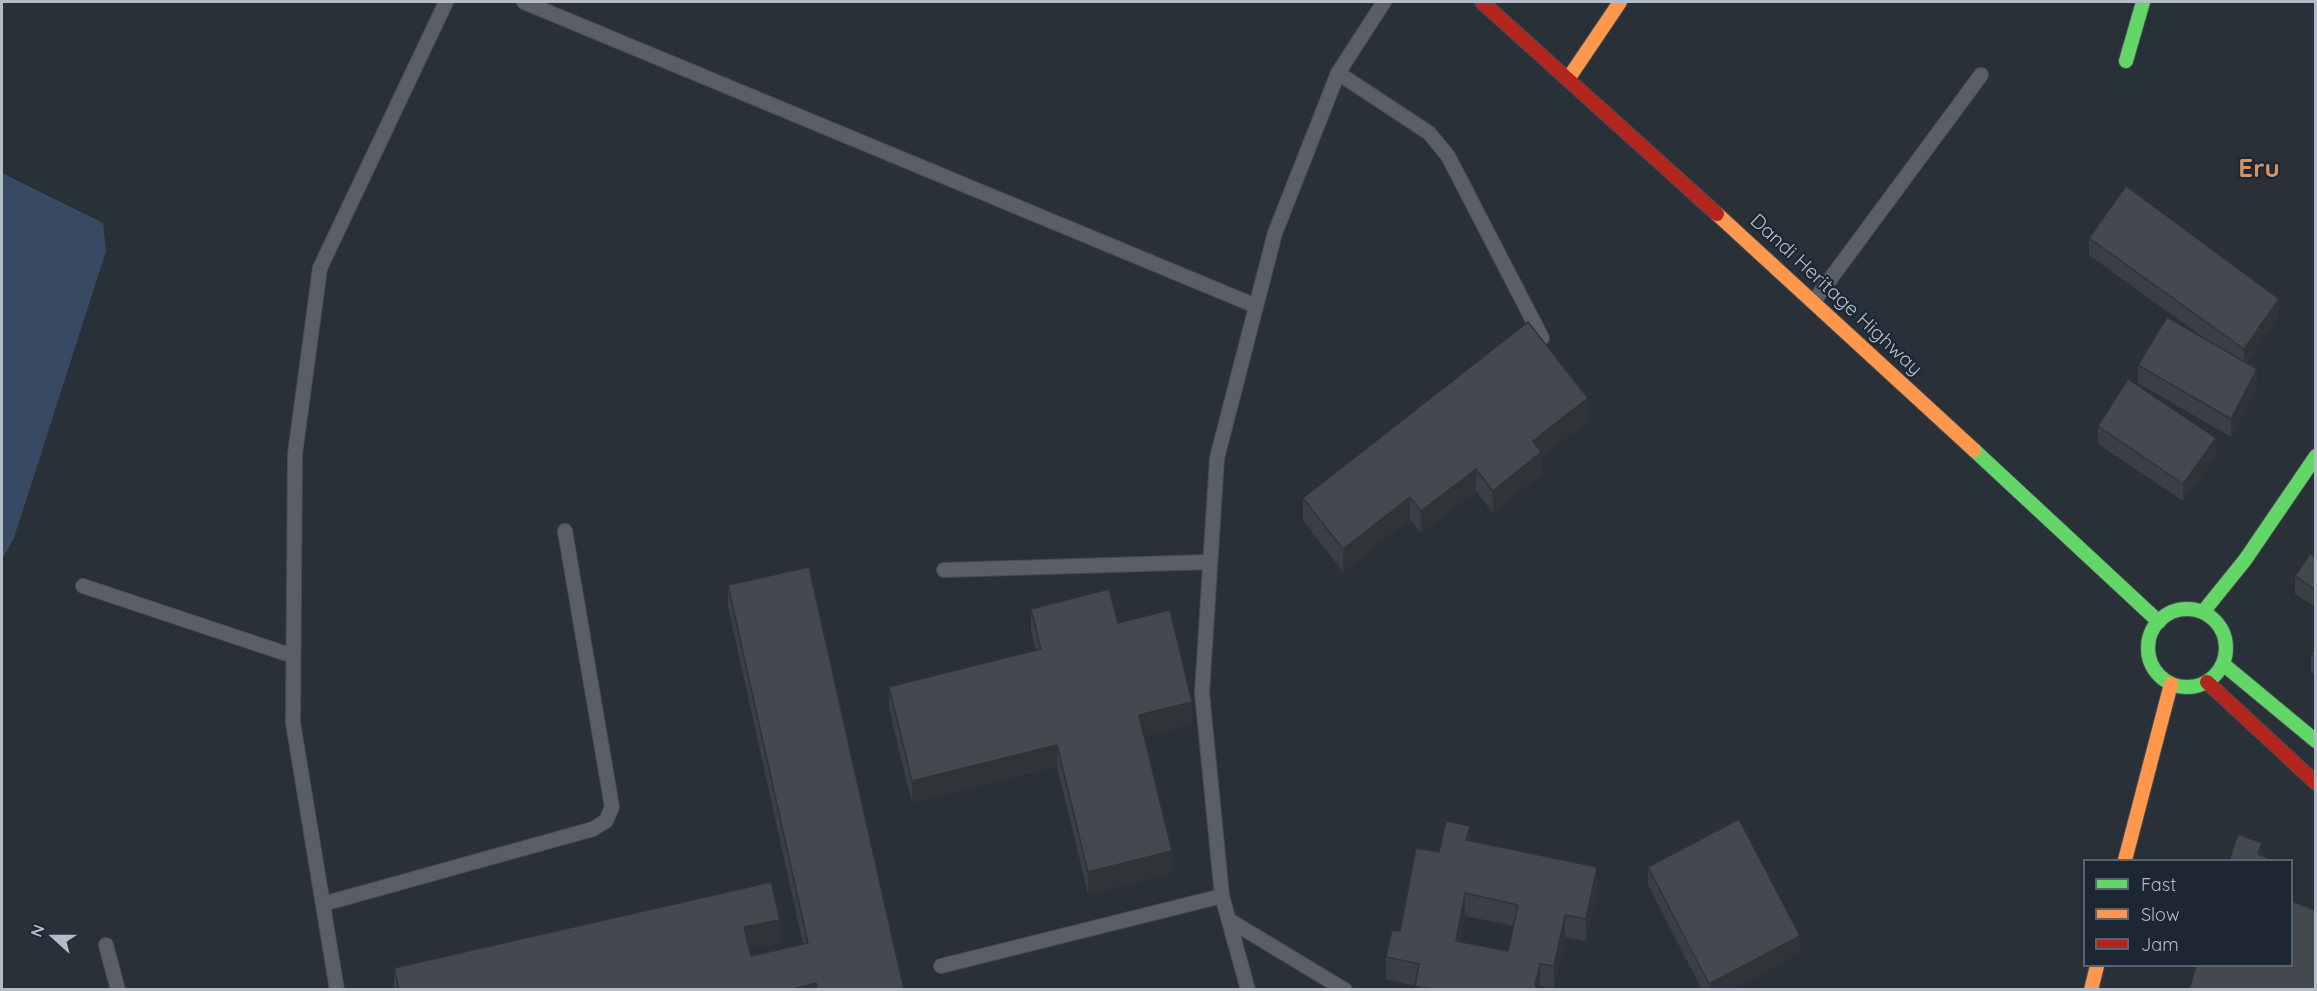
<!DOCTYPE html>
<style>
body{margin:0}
#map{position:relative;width:2317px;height:991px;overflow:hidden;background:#2a3038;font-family:Quicksand,sans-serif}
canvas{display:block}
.frame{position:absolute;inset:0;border:3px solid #b4bcc9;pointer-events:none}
.legend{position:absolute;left:2083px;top:859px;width:210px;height:108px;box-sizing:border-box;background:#1d2633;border:2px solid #59626f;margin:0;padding:8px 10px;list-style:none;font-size:18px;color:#b4bcc9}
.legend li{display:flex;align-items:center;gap:12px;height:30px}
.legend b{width:30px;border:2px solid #59626f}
.north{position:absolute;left:24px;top:907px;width:60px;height:60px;-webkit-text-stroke:4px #1d2633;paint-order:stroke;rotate:291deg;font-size:16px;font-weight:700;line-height:24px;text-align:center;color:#b4bcc9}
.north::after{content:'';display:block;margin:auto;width:21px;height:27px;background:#b4bcc9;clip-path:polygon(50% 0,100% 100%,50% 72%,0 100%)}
</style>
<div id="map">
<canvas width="2317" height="991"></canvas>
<div class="frame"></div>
<ul class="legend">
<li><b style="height:8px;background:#63d668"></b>Fast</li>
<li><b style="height:8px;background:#ff974d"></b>Slow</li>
<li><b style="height:8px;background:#b3261e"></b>Jam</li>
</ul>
<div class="north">N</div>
</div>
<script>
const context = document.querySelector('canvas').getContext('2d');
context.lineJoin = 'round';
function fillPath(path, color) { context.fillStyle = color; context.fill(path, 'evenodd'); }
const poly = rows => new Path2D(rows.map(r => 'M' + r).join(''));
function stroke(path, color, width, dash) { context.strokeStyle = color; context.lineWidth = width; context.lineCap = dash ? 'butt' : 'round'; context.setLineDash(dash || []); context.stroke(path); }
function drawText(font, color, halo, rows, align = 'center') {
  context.font = font + ' Quicksand,sans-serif'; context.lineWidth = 4.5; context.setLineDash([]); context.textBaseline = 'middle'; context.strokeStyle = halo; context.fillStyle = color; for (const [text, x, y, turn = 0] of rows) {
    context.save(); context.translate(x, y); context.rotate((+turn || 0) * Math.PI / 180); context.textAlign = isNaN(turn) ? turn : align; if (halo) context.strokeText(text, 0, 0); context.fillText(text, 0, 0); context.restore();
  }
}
const water = poly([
 [2,173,103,223,106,251,14,538,2,559]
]);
const lane = poly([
 [524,2,1256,306],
 [1338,73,1429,133,1448,156,1542,338],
 [1814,301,1981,75],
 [944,570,1210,562],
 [83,586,293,656],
 [323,904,593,829,606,821,612,807,565,531],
 [1229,920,1345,990],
 [106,945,118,990],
 [941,966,1222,896],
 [337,990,293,723,295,454,320,268,446,2],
 [1248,990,1222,896,1202,693,1217,458,1275,233,1338,73,1384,2]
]);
const fast = poly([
 [2126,61,2143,2],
 [1974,450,2159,622],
 '2148 648a39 39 0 1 1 78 0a39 39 0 1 1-78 0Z',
 [2203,612,2245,560,2316,456],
 [2223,664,2316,741]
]);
const slow = poly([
 [1568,79,1620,2],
 [1717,214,1974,450],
 [2125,860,2171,684],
 [2091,990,2097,966]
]);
const jam = poly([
 [1482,2,1717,214],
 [2207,682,2316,783]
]);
const wall = poly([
 [2089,238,2279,316,2246,363,2257,387,2231,437,2138,383,2138,365,2210,342,2089,255],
 [1588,421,1541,457,1541,474,1493,513,1476,491,1421,533,1410,519,1343,572,1303,520,1303,498],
 [2098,426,2216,456,2183,501,2098,444],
 [2316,551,2316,607,2295,594,2295,576,2315,557],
 [728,585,904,990,394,990,394,968,780,942,749,949,751,956,803,944,728,607],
 [1031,609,1118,623,1192,724,1144,736,1172,873,1088,894,1057,767,912,803,889,709,889,687,1036,650,1031,631],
 [2316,648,2316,675,2311,672,2311,654],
 [1470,841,1597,889,1586,941,1565,937,1554,989,1540,986,1539,990,1415,990,1415,986,1386,979,1386,957,1439,852],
 [1465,916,1514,926,1508,951,1460,942],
 [1648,867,1800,953,1732,990,1702,990,1648,885]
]);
const shadedWall = poly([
 [2279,299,2279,316,2244,366,2244,349],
 [2257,369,2257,387,2231,437,2231,419],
 [1588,398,1588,421,1541,457,1541,474,1493,513,1493,491,1533,441],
 [2216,438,2216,456,2183,501,2183,484],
 [1476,469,1476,491,1421,533,1421,511],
 [1410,497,1410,519,1343,572,1343,549],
 [1192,702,1192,724,1139,737,1139,715],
 [1057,745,1057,767,912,803,912,781],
 [1470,826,1470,848,1466,840],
 [2262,843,2262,861,2258,854],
 [1172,851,1172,873,1088,894,1088,872],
 [1597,867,1597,889,1586,941,1586,919],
 [1465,893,1465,916,1456,963,1456,941],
 [1565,915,1565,937,1554,989,1554,966],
 [780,920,780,942,744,950,744,927],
 [1800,936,1800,953,1732,990,1709,990,1709,984],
 [1540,964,1540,986,1539,990,1535,990],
 [816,983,816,990,789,990]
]);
const building = poly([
 [2126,186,2279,299,2244,349,2089,238,2126,186],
 [2167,317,2257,369,2231,419,2138,365,2167,317],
 [1528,322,1588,398,1533,441,1541,452,1493,491,1476,469,1421,511,1410,497,1343,549,1303,498,1528,322],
 [2128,379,2216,438,2183,484,2098,426,2128,379],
 [2310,554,2316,558,2316,590,2295,576,2310,554],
 [809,567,904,990,818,990,816,983,789,990,399,990,394,968,771,882,780,920,744,927,751,956,808,943,728,585,809,567],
 [1109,589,1118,623,1170,610,1192,702,1139,715,1172,851,1088,872,1057,745,912,781,889,687,1041,649,1031,609,1109,589],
 [2316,648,2316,657,2311,654,2316,648],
 [1739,819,1800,936,1709,984,1648,867,1739,819],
 [1446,821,1470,826,1466,840,1597,867,1586,919,1565,915,1554,966,1540,964,1535,985,1538,990,1434,990,1415,986,1419,964,1386,957,1392,930,1400,931,1416,848,1439,852,1446,821],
 [1465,893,1518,905,1508,951,1456,941,1465,893],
 [2238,834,2262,843,2258,854,2270,859,2270,861,2229,861,2238,834],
 [2292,901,2316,911,2316,990,2189,990,2196,966,2292,966,2292,901]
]);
const streetNames = [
 ["Dandi Heritage Highway",1836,295,43]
];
const districtNames = [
 ["Eru",2259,169]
];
fillPath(water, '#384963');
stroke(lane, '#484c53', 16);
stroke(fast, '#484c53', 16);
stroke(slow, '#484c53', 16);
stroke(jam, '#484c53', 16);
stroke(lane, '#5a5e66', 14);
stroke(fast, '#63d668', 14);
stroke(slow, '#ff974d', 14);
stroke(jam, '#b3261e', 14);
fillPath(wall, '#3a3f45');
fillPath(shadedWall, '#303338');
fillPath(building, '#444950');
stroke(building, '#303338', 1.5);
drawText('20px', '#b4bcc9', '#1d2633', streetNames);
drawText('bold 26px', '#d59563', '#1d2633', districtNames);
</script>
